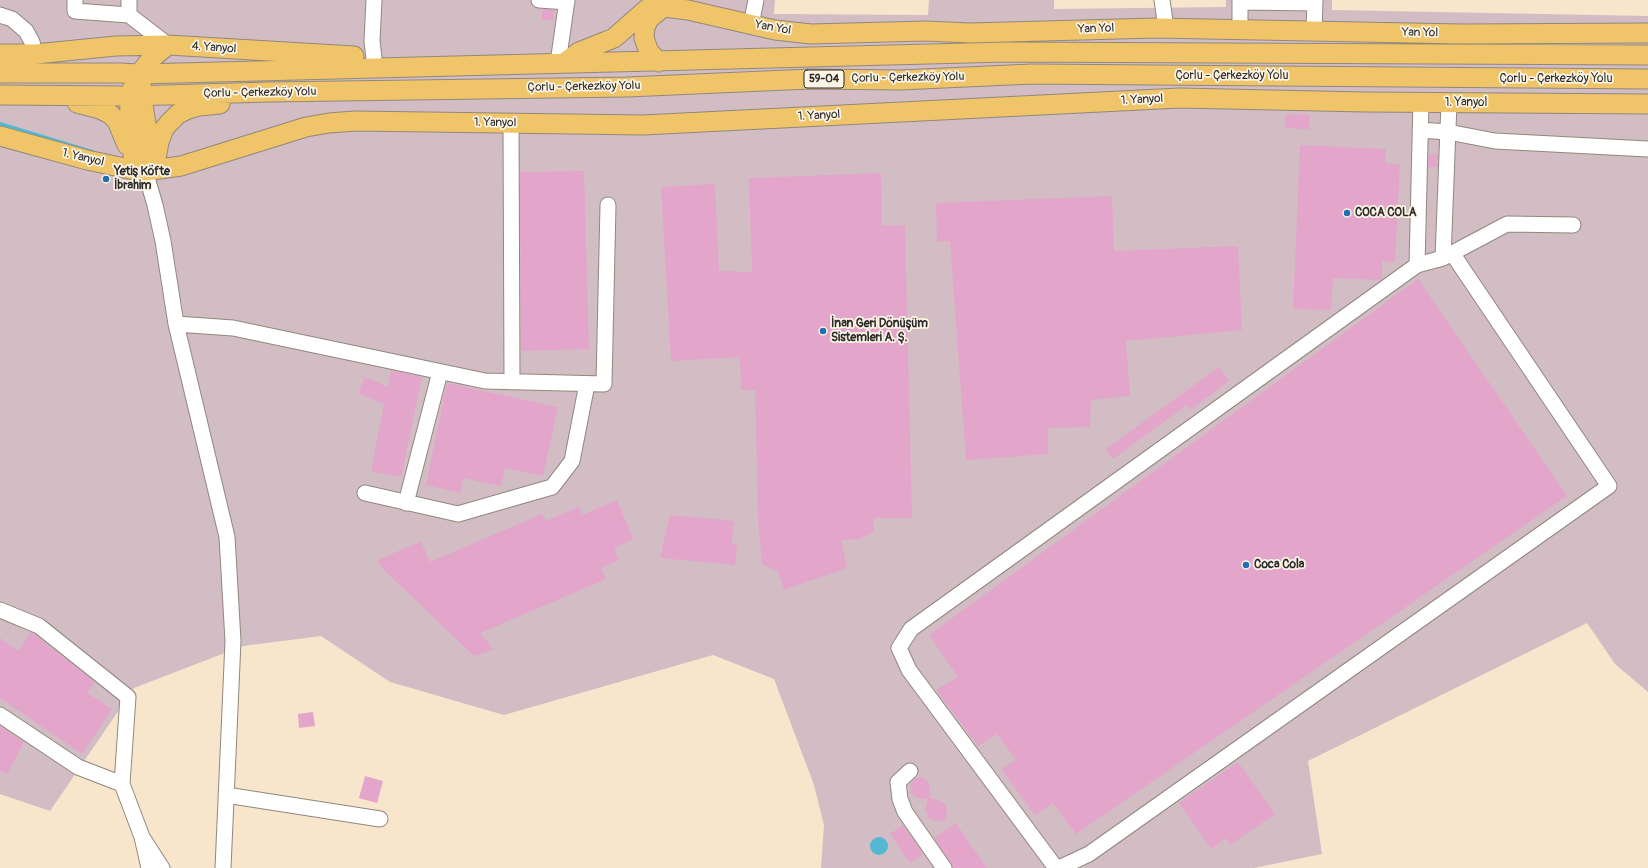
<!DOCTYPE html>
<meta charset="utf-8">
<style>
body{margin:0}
canvas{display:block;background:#f7e5cc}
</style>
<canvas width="1648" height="868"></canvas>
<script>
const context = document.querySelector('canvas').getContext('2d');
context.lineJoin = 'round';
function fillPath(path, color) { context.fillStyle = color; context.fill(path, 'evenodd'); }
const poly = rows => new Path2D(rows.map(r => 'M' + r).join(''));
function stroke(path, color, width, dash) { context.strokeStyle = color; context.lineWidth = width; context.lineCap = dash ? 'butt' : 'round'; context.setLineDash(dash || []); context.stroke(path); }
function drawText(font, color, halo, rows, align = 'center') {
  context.font = font + ' Pangolin,sans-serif'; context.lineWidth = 3.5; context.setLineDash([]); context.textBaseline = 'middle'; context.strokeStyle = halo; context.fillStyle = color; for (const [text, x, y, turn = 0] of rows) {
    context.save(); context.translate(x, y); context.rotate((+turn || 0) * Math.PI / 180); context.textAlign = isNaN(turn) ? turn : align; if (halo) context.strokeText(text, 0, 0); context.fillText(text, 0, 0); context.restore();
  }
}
const industrial = poly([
 [0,0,775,0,774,14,928,15,929,0,1054,0,1054,9,1226,7,1226,0,1332,0,1332,10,1648,16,1648,692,1615,664,1587,623,1308,761,1322,854,1254,868,821,868,824,825,814,785,774,679,713,655,504,715,390,682,321,636,243,646,134,688,50,811,0,794]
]);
const water = poly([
 '870 846a9 9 0 1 1 18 0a9 9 0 1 1-18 0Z'
]);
const stream = poly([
 [0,124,92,152]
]);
const building = poly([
 [542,9,554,10,554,20,542,20],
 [1286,114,1310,115,1309,129,1285,128],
 [1300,145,1386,149,1385,163,1400,164,1395,262,1382,261,1382,279,1380,280,1333,278,1331,310,1293,309],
 [1429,154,1438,154,1438,167,1428,167],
 [584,171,589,349,521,351,520,172],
 [881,173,882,226,905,225,912,518,874,518,874,532,859,539,841,540,847,568,784,590,778,571,762,564,758,518,755,390,741,390,740,357,671,361,661,187,715,184,719,271,752,272,749,178],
 [1112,196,1114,251,1238,246,1242,330,1126,341,1130,396,1091,400,1090,427,1048,428,1048,454,966,460,950,241,937,242,936,203],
 [1418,279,1567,496,1076,834,1053,803,1035,815,1001,769,1016,760,997,734,978,746,936,690,958,677,929,635],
 [1219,367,1229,381,1190,410,1187,405,1113,459,1106,449],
 [391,370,422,377,401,477,371,471,384,404,358,393,365,377,388,387],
 [447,383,558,407,543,476,505,468,501,486,463,478,460,493,426,485],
 [617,500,633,539,614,548,619,560,601,568,606,579,480,633,494,650,474,656,381,567,378,560,421,541,430,562,542,514,546,521,579,507,582,515],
 [670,515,734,521,732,544,737,544,735,565,660,558],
 [31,632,95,682,87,693,112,709,82,754,0,698,0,638,18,651],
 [313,712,315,726,299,728,298,714],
 [0,726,24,742,7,774,0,771],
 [1238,762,1275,814,1230,845,1226,838,1211,849,1179,803],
 [365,776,383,781,377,803,359,798],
 [920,777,924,778,929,783,930,798,939,800,945,804,947,809,945,822,932,820,928,817,925,810,928,799,917,798,911,793,910,784,916,778],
 [956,823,972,847,987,868,953,868,951,863,934,838],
 [903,825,923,854,910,863,890,834]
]);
const minor = poly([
 [75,0,75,11,129,15,168,45],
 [374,0,372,41,374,58],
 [539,0,567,2],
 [1162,0,1166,28],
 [1240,0,1240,29],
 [1240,2,1315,3],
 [0,15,12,19,26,31,32,42,35,54],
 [129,15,129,0],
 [751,25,756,0],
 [1314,31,1315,0],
 [558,63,567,0],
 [511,123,512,382],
 [1420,130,1448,132,1495,141,1648,149],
 [145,171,155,205,163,241,176,324,227,537,233,641,223,868],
 [1443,258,1449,103],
 [1417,265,1421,102],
 [176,324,233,328,485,381,604,384,608,205],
 [365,493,458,514,552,487,572,461,587,384],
 [406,503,440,372],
 [0,610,39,626,128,697,122,784,142,837],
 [0,715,78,767,122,784],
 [910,771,898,782,900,799,905,812,944,868],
 [226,795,380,819],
 [149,868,142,837,162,868],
 [1056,868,909,670,899,648,911,629,1417,265,1443,258,1507,224,1573,225],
 [1059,868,1089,854,1609,486,1452,253]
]);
const major = poly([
 [0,54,35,54,116,46,168,45,354,56],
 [659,62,649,52,644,38,645,27,649,19,661,9],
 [564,63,579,52,614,38,647,9,664,7,688,10,775,30,811,34,926,31,970,33,1156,28,1462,34,1648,33],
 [0,73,120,73,139,74,1008,52,1648,55],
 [141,84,144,112,152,158],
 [0,95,129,96,269,92,627,87,810,79,900,80,1032,74,1648,79],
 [77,103,100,109,110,114,117,121,127,145],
 [0,136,87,160,134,170,145,171,181,166,306,127,329,123,355,121,643,125,1180,98,1365,102,1648,104],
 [134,170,129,96,139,74,152,58,168,45],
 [154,170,159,142,164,129,169,123,178,114,188,109,199,106,220,104]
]);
const markers = [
 [106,179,4,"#1f6fb2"],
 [1347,213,4,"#1f6fb2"],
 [823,331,4,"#1f6fb2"],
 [1246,565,4,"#1f6fb2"]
];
const shields = [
 [824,79,40]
];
const shieldNames = [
 ["59-04",824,79]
];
const streetNames = [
 ["Yan Yol",773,28,10],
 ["Yan Yol",1096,29,-2],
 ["Yan Yol",1420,33,1],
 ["4. Yanyol",214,48,4],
 ["Çorlu - Çerkezköy Yolu",1232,76],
 ["Çorlu - Çerkezköy Yolu",908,78,-1],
 ["Çorlu - Çerkezköy Yolu",1556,79],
 ["Çorlu - Çerkezköy Yolu",584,87,-1],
 ["Çorlu - Çerkezköy Yolu",260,93,-1],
 ["1. Yanyol",1142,100,-3],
 ["1. Yanyol",1466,103],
 ["1. Yanyol",819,116,-3],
 ["1. Yanyol",495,123,1],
 ["1. Yanyol",83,158,14]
];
const poiNames = [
 ["Yetiş Köfte",114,172],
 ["İbrahim",114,186],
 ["COCA COLA",1355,213],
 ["İnan Geri Dönüşüm",831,324],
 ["Sistemleri A. Ş.",831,338],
 ["Coca Cola",1254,565]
];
fillPath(industrial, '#d2bdc5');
fillPath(water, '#54b8d2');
stroke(stream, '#54b8d2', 4);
fillPath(building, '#e4a5cb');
stroke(minor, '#91887c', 17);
stroke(major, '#91887c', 21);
stroke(minor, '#fff', 15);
stroke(major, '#f0c469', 19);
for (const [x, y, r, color] of markers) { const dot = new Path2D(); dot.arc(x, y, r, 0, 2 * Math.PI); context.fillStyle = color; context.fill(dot); stroke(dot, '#fcf5e5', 1.5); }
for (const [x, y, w] of shields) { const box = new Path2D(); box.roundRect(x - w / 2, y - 9, w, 18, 3); context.fillStyle = '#fcf5e5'; context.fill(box); stroke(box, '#2b2b2b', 1); }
drawText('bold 11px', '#2b2b2b', null, shieldNames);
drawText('12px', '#2b2b2b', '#fcf5e5', streetNames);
drawText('bold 12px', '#2b2b2b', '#fcf5e5', poiNames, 'left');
</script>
